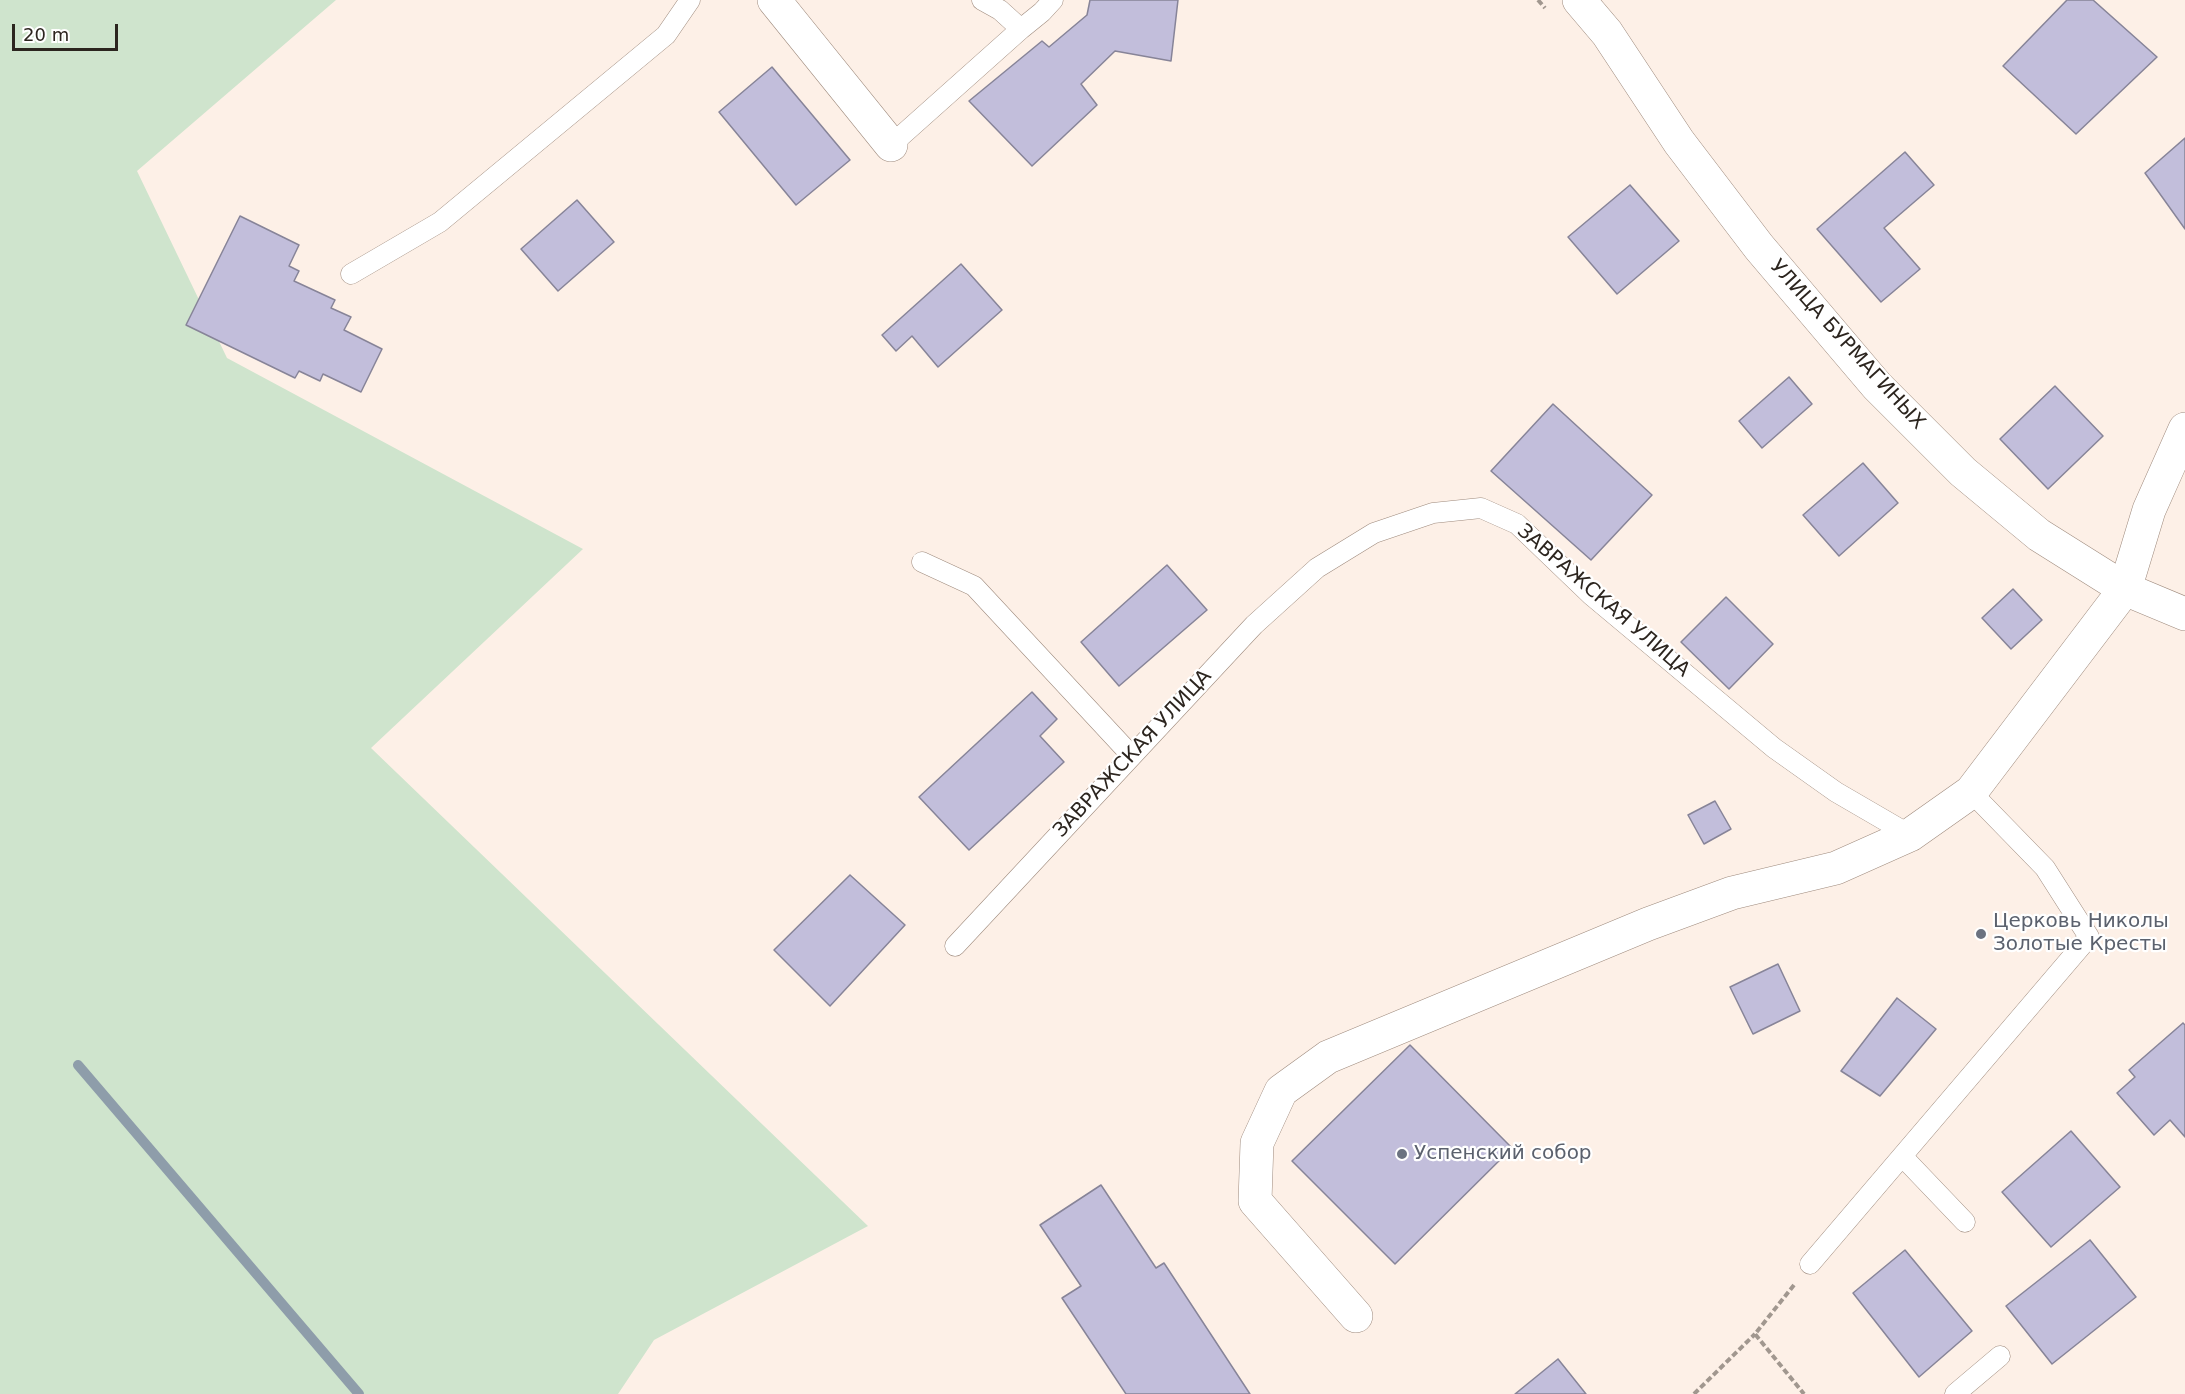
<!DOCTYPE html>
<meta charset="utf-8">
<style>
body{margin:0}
#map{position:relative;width:2185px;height:1394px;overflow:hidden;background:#fdf0e7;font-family:"DejaVu Sans",sans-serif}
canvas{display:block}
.scale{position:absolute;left:12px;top:24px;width:106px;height:27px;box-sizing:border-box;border:3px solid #2c251f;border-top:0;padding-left:8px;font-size:18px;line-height:21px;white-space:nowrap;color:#2c251f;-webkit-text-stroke:4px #fff;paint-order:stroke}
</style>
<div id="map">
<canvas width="2185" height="1394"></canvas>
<div class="scale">20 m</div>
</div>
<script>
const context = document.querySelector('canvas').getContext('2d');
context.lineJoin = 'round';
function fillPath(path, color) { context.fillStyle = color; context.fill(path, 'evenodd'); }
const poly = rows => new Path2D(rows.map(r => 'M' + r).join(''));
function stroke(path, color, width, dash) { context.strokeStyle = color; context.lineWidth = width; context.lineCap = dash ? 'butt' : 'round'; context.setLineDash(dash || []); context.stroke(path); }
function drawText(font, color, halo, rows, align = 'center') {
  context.font = font + ' "DejaVu Sans",sans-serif'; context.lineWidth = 4.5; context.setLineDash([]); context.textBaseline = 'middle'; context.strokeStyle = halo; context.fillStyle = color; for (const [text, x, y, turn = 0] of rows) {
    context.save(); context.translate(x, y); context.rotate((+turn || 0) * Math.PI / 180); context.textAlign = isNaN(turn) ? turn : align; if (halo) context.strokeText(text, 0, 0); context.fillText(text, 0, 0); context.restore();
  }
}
const green = poly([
 [0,0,336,0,137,171,227,358,583,549,371,748,868,1226,654,1340,618,1394,0,1394]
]);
const stream = poly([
 [78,1065,359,1394]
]);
const building = poly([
 [1090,0,1178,0,1171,61,1115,51,1081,84,1097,105,1032,166,969,101,1042,41,1049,47,1087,15,1090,0],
 [2067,0,2093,0,2157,57,2076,134,2003,66,2067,0],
 [772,67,850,160,796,205,719,112,772,67],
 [2185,138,2185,229,2145,173,2185,138],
 [1905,152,1934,185,1884,228,1920,269,1881,302,1817,229,1905,152],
 [1630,185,1679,241,1617,294,1568,237,1630,185],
 [577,200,614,242,558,291,521,249,577,200],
 [240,216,299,245,289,266,299,271,294,281,335,300,331,308,351,317,344,330,382,349,361,392,323,374,320,381,299,371,295,378,186,325,240,216],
 [961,264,1002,310,938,367,912,336,896,351,882,335,961,264],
 [1789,377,1812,404,1762,448,1739,421,1789,377],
 [2055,386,2103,436,2048,489,2000,439,2055,386],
 [1553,404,1652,495,1591,560,1491,471,1553,404],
 [1863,463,1898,503,1839,556,1803,515,1863,463],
 [1167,565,1207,610,1119,686,1081,642,1167,565],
 [2013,589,2042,620,2011,649,1982,618,2013,589],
 [1726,597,1773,644,1729,689,1681,642,1726,597],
 [1032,692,1057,719,1040,736,1064,762,969,850,919,797,1032,692],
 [1715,801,1731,829,1704,844,1688,815,1715,801],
 [850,875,905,925,830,1006,774,950,850,875],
 [1778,964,1800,1011,1753,1034,1730,987,1778,964],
 [1897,998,1936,1029,1880,1096,1841,1071,1897,998],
 [2183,1023,2185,1025,2185,1137,2170,1120,2154,1135,2117,1093,2135,1077,2129,1070,2183,1023],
 [1410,1045,1512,1148,1395,1264,1292,1161,1410,1045],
 [2071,1131,2120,1187,2051,1247,2002,1192,2071,1131],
 [1101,1185,1156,1268,1164,1263,1250,1394,1126,1394,1062,1298,1081,1286,1040,1225,1101,1185],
 [2090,1240,2136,1297,2052,1364,2006,1306,2090,1240],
 [1905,1250,1972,1331,1919,1377,1853,1293,1905,1250],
 [1558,1359,1586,1394,1515,1394,1558,1359]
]);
const path = poly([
 [1538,0,1545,8],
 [1794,1285,1755,1334,1804,1394],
 [1694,1394,1755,1334]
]);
const service = poly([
 [982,0,1000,10,1021,29,1042,12,1053,0],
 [891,145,1021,29],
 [351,274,440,222,666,35,690,0],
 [922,562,974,586,1131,755],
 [955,946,1254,625,1317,568,1374,533,1433,513,1481,508,1517,524,1591,595,1774,748,1836,792,1910,835],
 [1902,1156,1965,1222],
 [1810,1264,2089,937,2045,868,1971,792],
 [1955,1394,2000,1356]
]);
const minor = poly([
 [774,0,891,145],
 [1356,1316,1255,1201,1257,1143,1281,1091,1328,1057,1648,924,1732,893,1836,868,1910,835,1971,792,2125,589,2149,510,2185,429]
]);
const tertiary = poly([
 [1579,0,1607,33,1679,142,1759,247,1877,386,1963,472,2039,535,2125,589,2185,614]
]);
const markers = [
 [1981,934,6,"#6b7280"],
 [1402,1154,6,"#6b7280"]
];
const streetNames = [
 ["УЛИЦА БУРМАГИНЫХ",1847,345,48],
 ["ЗАВРАЖСКАЯ УЛИЦА",1603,601,41],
 ["ЗАВРАЖСКАЯ УЛИЦА",1133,754,-47]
];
const worshipNames = [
 ["Церковь Николы",1993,922],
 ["Золотые Кресты",1993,945],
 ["Успенский собор",1414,1154]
];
fillPath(green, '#cfe4cd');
stroke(stream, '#8e9daa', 10);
fillPath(building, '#c2bedb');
stroke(building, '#878498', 1.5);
stroke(service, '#9e8a7d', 21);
stroke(minor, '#9e8a7d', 34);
stroke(tertiary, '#9e8a7d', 34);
stroke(path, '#a1978f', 4, [6, 3]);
stroke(service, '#fff', 20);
stroke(minor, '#fff', 33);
stroke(tertiary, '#fff', 33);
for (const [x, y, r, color] of markers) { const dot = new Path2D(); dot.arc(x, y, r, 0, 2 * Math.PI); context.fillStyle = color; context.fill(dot); stroke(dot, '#fff', 2); }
drawText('20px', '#2c251f', '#fff', streetNames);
drawText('20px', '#5b616d', '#fff', worshipNames, 'left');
</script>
